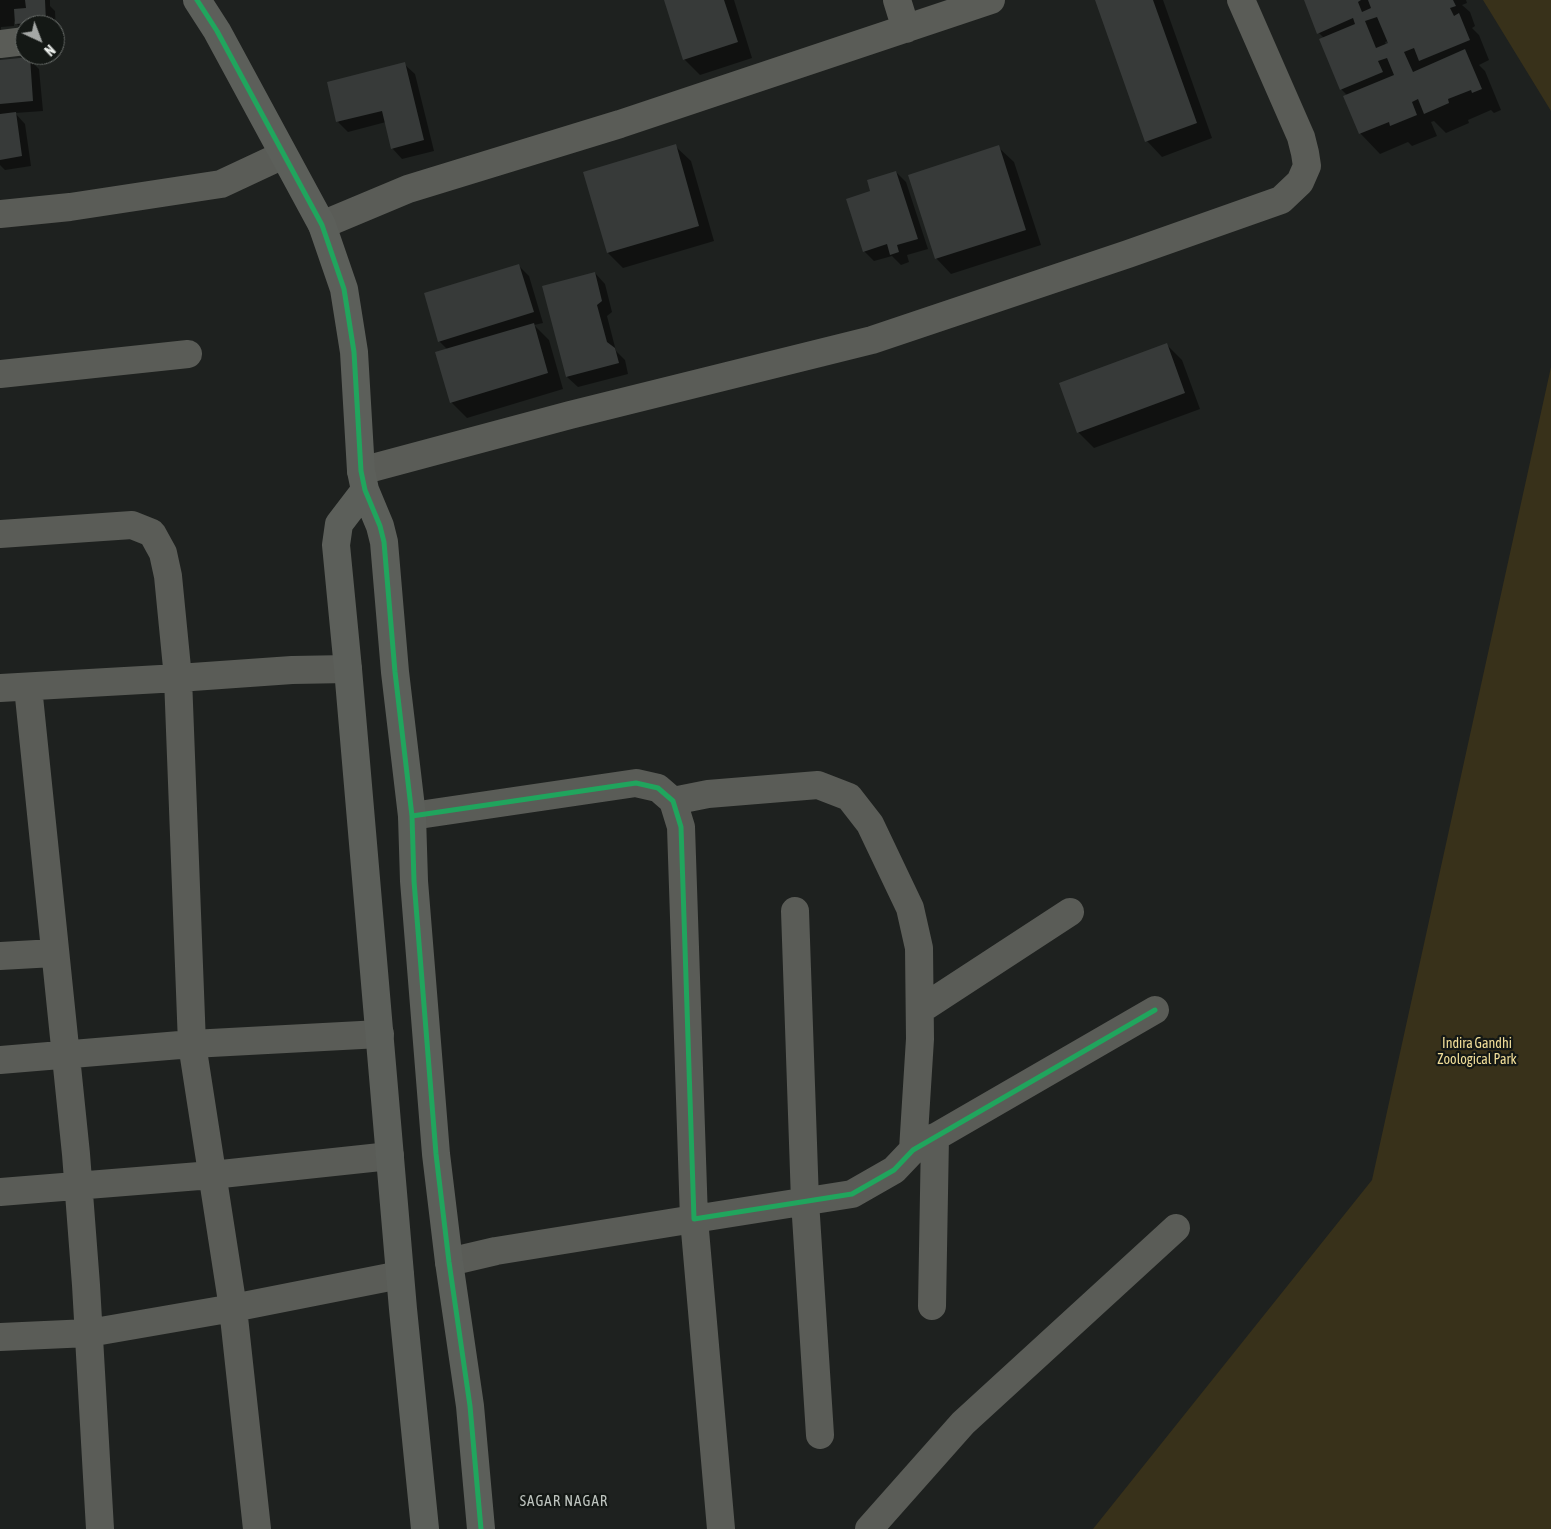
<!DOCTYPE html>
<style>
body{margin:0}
#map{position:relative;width:1551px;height:1529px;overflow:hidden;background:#1e211f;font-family:"Asap Condensed",sans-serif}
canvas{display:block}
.north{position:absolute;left:15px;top:15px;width:50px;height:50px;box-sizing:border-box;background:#141815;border:1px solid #6b6f6c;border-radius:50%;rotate:137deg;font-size:14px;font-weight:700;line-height:20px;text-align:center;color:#eef1ee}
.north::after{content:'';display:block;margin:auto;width:18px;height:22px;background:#a5a8a6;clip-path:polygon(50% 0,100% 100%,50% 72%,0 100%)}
</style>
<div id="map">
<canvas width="1551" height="1529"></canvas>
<div class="north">N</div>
</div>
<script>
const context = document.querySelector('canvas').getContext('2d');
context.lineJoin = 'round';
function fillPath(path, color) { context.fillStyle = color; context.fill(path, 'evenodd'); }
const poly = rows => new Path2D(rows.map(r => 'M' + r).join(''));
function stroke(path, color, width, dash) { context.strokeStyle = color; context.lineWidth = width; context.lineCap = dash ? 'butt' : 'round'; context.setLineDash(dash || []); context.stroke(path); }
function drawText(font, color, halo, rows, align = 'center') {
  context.font = font + ' "Asap Condensed",sans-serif'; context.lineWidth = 4.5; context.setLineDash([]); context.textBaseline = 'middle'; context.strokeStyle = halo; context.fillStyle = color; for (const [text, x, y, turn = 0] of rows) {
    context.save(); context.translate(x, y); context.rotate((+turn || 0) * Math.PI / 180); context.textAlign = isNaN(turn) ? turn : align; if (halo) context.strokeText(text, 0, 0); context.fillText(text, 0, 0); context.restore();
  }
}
const green = poly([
 [1483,0,1551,0,1551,111],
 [1551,367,1551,1529,1093,1529,1372,1180]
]);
const shadow = poly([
 [0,0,50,0,50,6,55,11,56,32,55,25,25,25,25,32,14,21,14,26,1,27,0,34],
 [665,0,734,0,752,58,700,75,684,59],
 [1096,0,1163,0,1212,138,1162,157,1147,141],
 [1305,0,1466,0,1467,3,1462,5,1470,12,1475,26,1472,28,1479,35,1489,60,1479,65,1485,71,1501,110,1494,113,1491,110,1468,120,1469,123,1446,133,1434,121,1431,122,1437,136,1412,146,1408,142,1380,154,1360,133,1348,96,1341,89,1324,38,1319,33],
 [1388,41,1390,44,1386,45,1385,42],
 [29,59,39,69,43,111,15,113,25,124,31,166,5,170,0,165,0,61],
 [404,64,415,74,434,151,402,159,392,148,386,122,348,132,338,122],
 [675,146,691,161,714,241,623,268,608,253],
 [998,147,1014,162,1041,245,951,274,936,258],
 [896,172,906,182,928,249,907,255,909,262,901,265,892,256,874,261,864,251,872,192],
 [519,266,529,276,543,323,534,325,549,340,563,389,467,418,451,402,448,350,439,341],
 [595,273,605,284,612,312,607,316,616,351,625,360,628,374,578,387,567,377],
 [1167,345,1182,360,1200,409,1094,448,1078,432]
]);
const building = poly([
 [25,0,45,0,46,22,15,24,14,9,26,8],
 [664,0,724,0,738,42,683,60],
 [1095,0,1153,0,1197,123,1145,142],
 [1304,0,1361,0,1358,2,1362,12,1371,8,1368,0,1453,0,1456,6,1450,8,1454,16,1459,13,1470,40,1419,61,1414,48,1404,52,1413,72,1465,49,1482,89,1472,93,1471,90,1448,99,1449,103,1424,114,1418,99,1412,102,1417,115,1390,126,1389,122,1359,134,1343,96,1394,75,1387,58,1378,61,1383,72,1340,90,1319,39,1355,24,1353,18,1317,34],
 [1377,17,1388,43,1376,48,1365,21],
 [30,57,33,101,0,104,0,60],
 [405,62,424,140,391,149,382,111,336,122,327,82],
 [16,112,22,156,0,160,0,114],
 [676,144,699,226,607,253,583,172],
 [999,145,1026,230,935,259,908,175],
 [896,171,918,239,897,245,899,252,890,255,887,244,863,252,846,199,870,191,867,180],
 [519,264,534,312,438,342,424,293],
 [595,272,602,301,597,305,607,342,615,348,619,363,566,377,542,286],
 [534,323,548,373,450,403,435,352],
 [1167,343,1185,393,1077,433,1059,383]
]);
const street = poly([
 [897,0,906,29],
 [0,44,25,41],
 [0,214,70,207,221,184,283,155],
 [322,225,408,189,620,124,991,0],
 [0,374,188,354],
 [361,471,570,415,872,340,1128,254,1281,200,1300,182,1307,166,1305,153,1301,137,1241,0],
 [0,534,132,525,152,533,163,553,168,576,178,678,292,670,348,669],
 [28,687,76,1154,86,1285,100,1529],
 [0,688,178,678,192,1044,0,1060],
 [673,801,708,794,818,785,849,797,870,824,910,908,919,948,920,1039,913,1150],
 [412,816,636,783,658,788,673,801,681,827,694,1219,852,1194,894,1170,913,1150,1155,1010],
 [795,911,805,1201,820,1435],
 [0,956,54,953],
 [920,1010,1070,912],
 [0,1192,212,1175,390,1156],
 [449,1262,496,1251,694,1219,721,1529],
 [932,1306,935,1137],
 [0,1337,89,1333,233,1308,400,1275],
 [257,1529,233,1308,192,1044,380,1034],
 [869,1529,963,1423,1176,1228]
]);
const secondary = poly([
 [197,0,217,31,322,225,344,289,354,352,361,471,365,490,380,526,384,542,395,672,412,816,414,881,436,1154,449,1262,470,1406,481,1529],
 [365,490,339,524,336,545,348,669,403,1309,425,1529]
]);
const cycleway = poly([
 [197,0,217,31,322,225,344,289,354,352,361,471,365,490,380,526,384,542,395,672,412,816,414,881,436,1154,449,1262,470,1406,481,1529],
 [412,816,636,783,658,788,673,801,681,827,694,1219,852,1194,894,1170,913,1150,1155,1010]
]);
const parkNames = [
 ["Indira Gandhi",1477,1044],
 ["Zoological Park",1477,1060]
];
const neighbourhoodNames = [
 ["SAGAR NAGAR",564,1501]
];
fillPath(green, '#38311a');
fillPath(shadow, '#0007');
fillPath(building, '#373a39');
stroke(street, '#5a5c57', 28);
stroke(secondary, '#5c5f5a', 28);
stroke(cycleway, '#20a55d', 5);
drawText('14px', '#f0dd98', '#141815', parkNames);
context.letterSpacing = '1px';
drawText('15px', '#bec4bf', '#141815', neighbourhoodNames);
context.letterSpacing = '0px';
</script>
